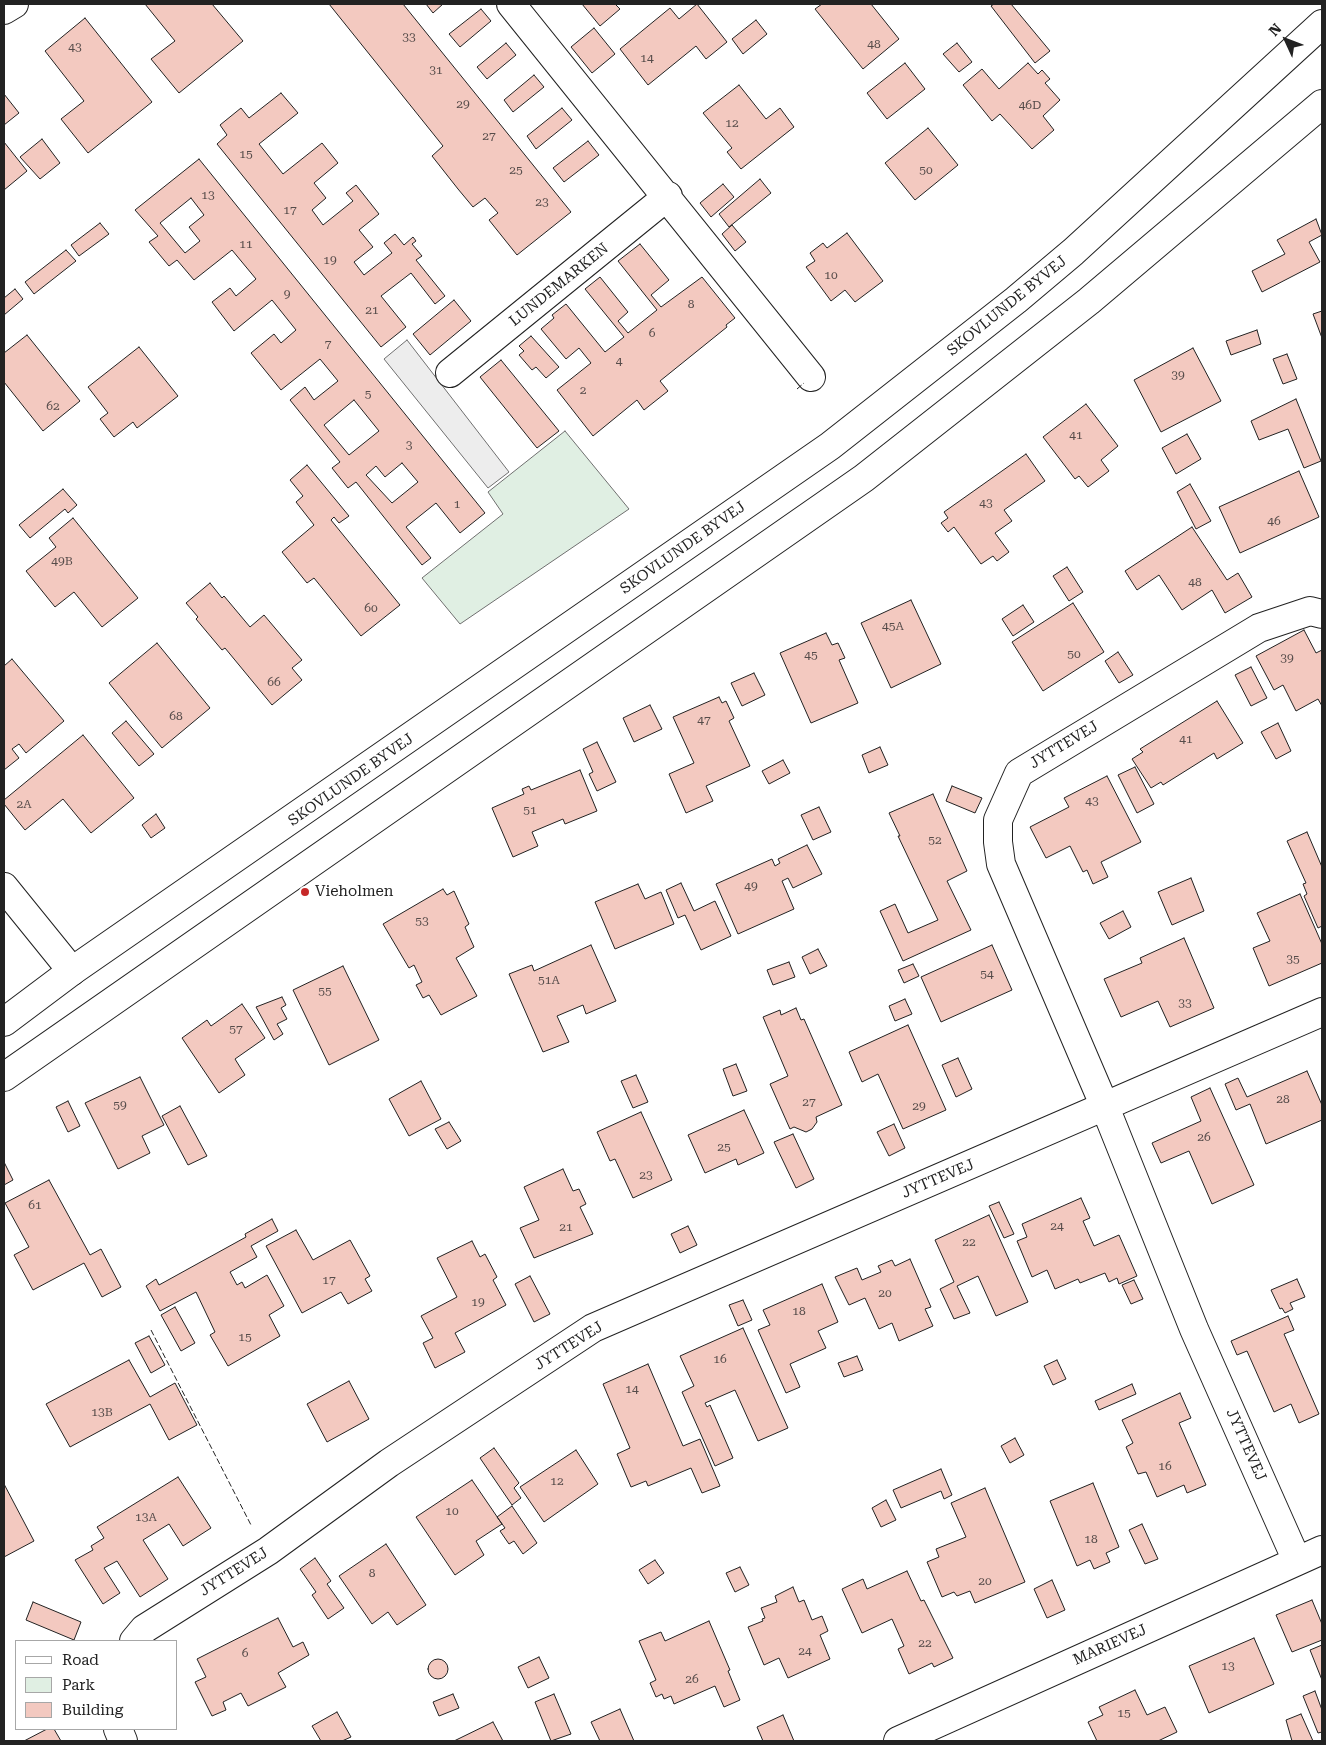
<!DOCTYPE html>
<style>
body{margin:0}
#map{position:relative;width:1326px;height:1745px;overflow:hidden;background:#fff;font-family:"Roboto Serif",serif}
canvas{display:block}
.frame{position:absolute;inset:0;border:5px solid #222;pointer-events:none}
.legend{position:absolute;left:15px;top:1640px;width:162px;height:90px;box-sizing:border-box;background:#fff;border:1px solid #a7a7a7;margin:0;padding:6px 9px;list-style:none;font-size:15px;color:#222}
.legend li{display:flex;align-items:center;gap:10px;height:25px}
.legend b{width:25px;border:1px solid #a7a7a7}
.north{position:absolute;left:1261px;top:15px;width:50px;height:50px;-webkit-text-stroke:4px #fff;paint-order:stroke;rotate:313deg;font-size:14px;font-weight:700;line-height:20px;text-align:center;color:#222}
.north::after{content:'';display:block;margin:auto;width:18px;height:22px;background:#222;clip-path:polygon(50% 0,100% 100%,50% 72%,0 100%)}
</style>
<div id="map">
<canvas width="1326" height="1745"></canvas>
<div class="frame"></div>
<ul class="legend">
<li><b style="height:6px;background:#fff"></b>Road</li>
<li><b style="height:14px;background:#e0efe3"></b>Park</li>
<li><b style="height:14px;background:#f3c9c0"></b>Building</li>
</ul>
<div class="north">N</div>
</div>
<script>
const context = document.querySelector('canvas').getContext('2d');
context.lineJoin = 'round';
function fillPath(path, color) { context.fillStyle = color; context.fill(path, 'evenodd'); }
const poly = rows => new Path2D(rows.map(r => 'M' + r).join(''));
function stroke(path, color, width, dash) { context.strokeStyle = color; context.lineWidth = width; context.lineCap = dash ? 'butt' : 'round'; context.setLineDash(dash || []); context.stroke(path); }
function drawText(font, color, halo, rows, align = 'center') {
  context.font = font + ' "Roboto Serif",serif'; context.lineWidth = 4; context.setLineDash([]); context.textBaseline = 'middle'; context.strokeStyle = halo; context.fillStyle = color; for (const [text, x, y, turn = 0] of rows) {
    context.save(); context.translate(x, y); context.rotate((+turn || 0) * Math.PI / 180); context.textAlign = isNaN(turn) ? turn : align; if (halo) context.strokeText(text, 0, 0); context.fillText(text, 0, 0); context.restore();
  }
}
const green = poly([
 [565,431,629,509,460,624,422,578,503,514,488,492,565,431]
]);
const parking = poly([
 [407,340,509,472,488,488,384,359,407,340]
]);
const building = poly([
 [145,4,212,4,243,41,179,93,151,59,175,41,145,4],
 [329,4,403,4,571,212,517,255,489,220,498,213,485,198,473,207,458,189,432,156,443,146,329,4],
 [426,4,443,4,433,13,426,4],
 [582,4,615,4,620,9,600,26,582,4],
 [697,4,727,42,706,59,696,46,648,85,620,49,670,8,679,19,697,4],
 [822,4,871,4,899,39,863,69,815,9,822,4],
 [994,4,1011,4,1050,51,1035,63,991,6,994,4],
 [481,9,491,21,460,47,449,34,481,9],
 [85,18,152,102,88,153,61,119,84,101,45,51,85,18],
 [756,20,767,34,743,54,732,39,756,20],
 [594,28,615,54,592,73,571,47,594,28],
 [506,43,516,55,487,79,477,67,506,43],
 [957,43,972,62,959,72,943,54,957,43],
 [905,63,925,89,887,119,867,93,905,63],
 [1028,63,1038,74,1042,70,1050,79,1045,83,1060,100,1043,116,1054,130,1032,149,1000,114,992,121,963,85,982,69,999,89,1028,63],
 [534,75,544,87,513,112,504,100,534,75],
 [739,85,766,119,780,108,794,127,741,169,727,152,732,148,703,113,739,85],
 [281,93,298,113,259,144,283,174,322,143,338,163,314,183,326,198,312,210,323,225,353,201,346,193,356,185,379,214,359,230,373,247,354,262,364,275,392,253,384,243,395,234,404,245,413,237,416,241,412,244,422,256,416,260,445,296,435,304,411,273,381,296,406,327,381,347,217,144,227,135,220,125,241,108,249,118,281,93],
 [4,94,19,113,4,125,4,94],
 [562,108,572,120,536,149,527,136,562,108],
 [928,128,958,165,915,200,885,163,928,128],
 [42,139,60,163,40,179,20,157,42,139],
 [588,141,599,155,564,182,553,168,588,141],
 [4,142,27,171,4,190,4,142],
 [199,159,485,513,460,533,436,503,406,527,431,558,422,565,356,482,348,488,332,468,340,462,290,400,305,387,314,400,338,381,320,359,281,390,251,353,274,334,281,343,296,330,272,300,234,331,212,302,230,288,236,296,256,279,232,250,194,280,177,260,169,266,149,242,158,236,135,210,199,159],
 [191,198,204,215,189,227,200,241,185,253,160,223,191,198],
 [354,400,379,431,349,455,324,425,354,400],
 [402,463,418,482,392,503,366,475,376,466,385,477,402,463],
 [760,179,771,193,729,227,719,214,760,179],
 [723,184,734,197,711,217,700,203,723,184],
 [1316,219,1322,235,1309,242,1320,262,1262,292,1252,271,1285,254,1277,240,1316,219],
 [100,223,109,234,79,256,71,245,100,223],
 [732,225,746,242,735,251,722,234,732,225],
 [847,233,883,281,855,302,845,290,831,301,806,267,815,261,810,253,823,243,827,248,847,233],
 [640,244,669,280,651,295,661,307,702,277,735,318,726,325,727,327,660,381,668,391,644,410,637,400,593,436,557,390,591,363,579,348,566,359,541,329,554,318,552,315,566,304,605,352,624,337,585,289,600,277,628,312,618,321,628,333,657,310,618,261,640,244],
 [66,250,76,261,34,294,25,282,66,250],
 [15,289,23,299,4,315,4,298,15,289],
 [454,300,471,321,430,355,413,334,454,300],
 [1322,311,1322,338,1313,314,1322,311],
 [1257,330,1261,344,1231,355,1226,341,1257,330],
 [27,335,80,401,43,431,4,382,4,353,27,335],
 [531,336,559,367,546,378,536,367,532,370,519,355,524,351,519,346,531,336],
 [139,347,178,396,137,428,133,422,114,437,100,419,108,413,88,387,139,347],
 [1193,348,1221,401,1161,432,1134,380,1193,348],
 [1287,354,1297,379,1283,384,1273,359,1287,354],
 [501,360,559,431,537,448,480,377,501,360],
 [1296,399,1321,461,1304,468,1288,429,1259,440,1251,421,1296,399],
 [1086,404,1118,446,1101,460,1109,471,1088,487,1079,476,1075,479,1043,437,1086,404],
 [1187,434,1201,459,1176,474,1162,448,1187,434],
 [1026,454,1045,481,1004,510,1012,521,995,533,1009,552,997,561,993,556,981,564,954,527,948,532,941,523,948,518,944,512,1026,454],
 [307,465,349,516,339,523,334,517,331,520,400,605,361,636,314,578,307,583,282,552,314,525,296,502,303,496,290,480,307,465],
 [1299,471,1319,517,1240,553,1219,507,1299,471],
 [1190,484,1211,521,1196,529,1177,492,1190,484],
 [63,489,77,505,68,513,65,509,30,538,19,525,63,489],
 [73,518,138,598,102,627,74,592,55,607,26,571,56,547,49,538,73,518],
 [1192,527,1227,580,1238,573,1252,597,1225,613,1212,590,1182,610,1159,575,1137,590,1125,571,1192,527],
 [1067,567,1083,592,1069,601,1053,576,1067,567],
 [210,583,222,598,224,596,250,627,264,615,302,660,292,668,302,680,272,705,225,648,222,650,196,619,198,617,186,603,210,583],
 [911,600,941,664,891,688,861,623,911,600],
 [1073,603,1104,652,1043,691,1012,642,1073,603],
 [1023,605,1034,622,1013,636,1002,619,1023,605],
 [1304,630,1316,653,1322,650,1322,706,1318,699,1296,711,1283,685,1274,690,1256,656,1304,630],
 [826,633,832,645,838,643,845,658,839,660,858,703,811,723,780,653,826,633],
 [157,643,210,708,162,748,109,683,157,643],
 [1118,652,1133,675,1119,683,1105,661,1118,652],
 [12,659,64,721,26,753,19,744,12,749,19,758,4,770,4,666,12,659],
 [1251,667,1267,698,1251,706,1235,675,1251,667],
 [754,673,765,695,742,706,731,683,754,673],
 [719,697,722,703,726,701,734,718,729,721,750,766,706,786,713,801,686,813,669,774,694,763,673,717,719,697],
 [1217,701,1243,743,1217,759,1214,753,1163,785,1161,782,1151,788,1132,759,1143,752,1140,749,1217,701],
 [650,705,662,729,634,742,623,718,650,705],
 [126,721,154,754,139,766,112,733,126,721],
 [1278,723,1291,751,1276,759,1261,732,1278,723],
 [83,735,134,798,91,833,63,799,25,830,4,804,4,800,83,735],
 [597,742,616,782,597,791,589,774,593,772,583,749,597,742],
 [880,747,888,765,869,773,862,755,880,747],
 [783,760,790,773,769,784,762,771,783,760],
 [1135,767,1154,804,1137,813,1118,775,1135,767],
 [580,770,597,811,565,824,563,819,532,832,538,846,513,857,492,808,524,794,522,789,529,786,531,790,580,770],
 [1107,776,1141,842,1101,862,1108,877,1093,884,1087,870,1083,872,1070,846,1046,858,1030,827,1069,807,1064,798,1107,776],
 [952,786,982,798,975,813,946,801,952,786],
 [933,794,967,871,947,881,971,930,903,961,880,911,895,904,908,933,938,920,898,836,900,836,889,813,933,794],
 [819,807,831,832,813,840,801,815,819,807],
 [156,814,165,828,151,838,142,825,156,814],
 [1307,832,1322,867,1322,926,1318,928,1304,896,1307,894,1303,884,1306,883,1287,841,1307,832],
 [807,845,822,874,793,888,788,878,782,881,794,909,738,934,716,884,772,859,775,866,780,863,778,859,807,845],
 [1191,878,1204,911,1172,925,1158,892,1191,878],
 [681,883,694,911,715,901,731,936,701,950,685,915,678,918,666,890,681,883],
 [638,884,645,899,661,892,674,924,615,949,595,902,638,884],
 [443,889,447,895,454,891,469,924,465,927,474,947,456,958,477,996,441,1015,429,995,423,998,416,985,422,982,414,965,409,968,383,924,443,889],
 [1300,894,1322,944,1322,963,1269,986,1253,948,1270,941,1257,913,1300,894],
 [1123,911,1131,927,1109,939,1100,923,1123,911],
 [1184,938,1214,1008,1170,1027,1158,1001,1121,1017,1104,979,1142,963,1140,958,1184,938],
 [591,945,616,1001,586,1014,583,1005,557,1016,569,1042,543,1052,509,974,532,965,534,971,591,945],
 [992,945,1012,990,941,1022,921,977,992,945],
 [818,949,827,966,810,974,802,957,818,949],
 [789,962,795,977,773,985,767,970,789,962],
 [913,964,919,976,904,983,898,970,913,964],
 [343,966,379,1040,329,1065,293,990,343,966],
 [282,997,286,1005,281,1008,287,1019,277,1024,283,1034,274,1040,256,1007,282,997],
 [905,999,912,1014,895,1021,889,1006,905,999],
 [242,1004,265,1038,235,1059,245,1075,219,1093,182,1038,207,1020,211,1026,242,1004],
 [796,1008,801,1020,804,1019,842,1105,816,1117,817,1122,812,1129,806,1132,794,1127,790,1129,770,1084,788,1076,763,1017,780,1010,781,1015,796,1008],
 [908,1025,946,1110,903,1129,878,1074,862,1082,849,1052,908,1025],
 [958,1058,972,1089,956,1097,942,1065,958,1058],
 [736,1064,747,1091,733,1096,723,1069,736,1064],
 [1307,1071,1322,1105,1322,1120,1266,1144,1250,1104,1236,1110,1225,1084,1238,1078,1247,1097,1307,1071],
 [636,1075,648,1102,633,1108,621,1081,636,1075],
 [140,1077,164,1125,142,1136,150,1153,118,1169,85,1103,140,1077],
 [421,1081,441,1119,409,1136,389,1099,421,1081],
 [1210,1088,1254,1185,1212,1204,1189,1151,1161,1163,1152,1143,1201,1121,1191,1097,1210,1088],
 [68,1101,80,1126,68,1132,56,1107,68,1101],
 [180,1106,207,1156,188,1165,162,1116,180,1106],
 [744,1110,764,1153,738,1165,736,1159,705,1173,688,1135,744,1110],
 [641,1112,672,1180,633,1198,615,1159,610,1161,597,1132,641,1112],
 [449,1122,461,1141,447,1149,435,1129,449,1122],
 [894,1124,905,1148,889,1156,877,1132,894,1124],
 [793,1134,814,1179,796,1188,774,1142,793,1134],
 [4,1162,13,1180,4,1185,4,1162],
 [563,1169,573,1191,579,1189,586,1204,580,1207,593,1234,534,1258,520,1228,539,1220,524,1187,563,1169],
 [49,1180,90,1255,101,1249,121,1287,102,1297,84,1263,33,1290,14,1255,29,1247,5,1203,49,1180],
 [1081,1198,1090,1218,1083,1221,1094,1246,1119,1235,1137,1276,1119,1284,1117,1278,1109,1282,1105,1273,1080,1283,1078,1279,1055,1289,1047,1270,1032,1277,1017,1241,1027,1237,1022,1224,1081,1198],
 [999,1202,1014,1234,1004,1238,989,1206,999,1202],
 [989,1215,1028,1302,996,1316,978,1276,957,1286,970,1313,954,1319,940,1289,954,1282,935,1240,989,1215],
 [272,1219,278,1231,251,1246,257,1257,230,1272,237,1285,242,1282,245,1288,267,1275,284,1306,269,1315,280,1336,228,1366,210,1335,215,1332,196,1292,160,1311,146,1286,156,1279,159,1285,246,1237,245,1234,272,1219],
 [688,1226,697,1245,680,1253,671,1234,688,1226],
 [296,1230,313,1260,350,1240,370,1276,365,1279,372,1291,348,1304,341,1292,302,1313,266,1246,296,1230],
 [472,1241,480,1257,485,1254,497,1277,493,1280,506,1305,455,1333,465,1352,435,1368,423,1343,433,1338,421,1316,457,1297,437,1258,472,1241],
 [910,1259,931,1307,925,1309,933,1326,899,1341,892,1323,879,1329,865,1298,849,1305,835,1277,857,1268,862,1280,881,1272,878,1266,892,1260,895,1266,910,1259],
 [530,1276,550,1314,534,1322,515,1284,530,1276],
 [1297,1279,1305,1297,1290,1303,1293,1309,1285,1313,1282,1308,1280,1309,1271,1290,1297,1279],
 [1134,1280,1143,1299,1131,1304,1122,1285,1134,1280],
 [822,1284,838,1322,818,1331,826,1348,790,1364,800,1387,786,1393,758,1330,770,1325,763,1310,822,1284],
 [743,1300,752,1320,738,1326,729,1305,743,1300],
 [175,1307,195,1343,181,1351,161,1315,175,1307],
 [1288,1316,1294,1330,1284,1334,1319,1414,1299,1423,1291,1404,1274,1412,1247,1351,1237,1355,1231,1341,1288,1316],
 [743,1328,788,1428,758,1441,735,1390,705,1403,707,1407,710,1405,733,1458,715,1466,682,1392,694,1386,680,1356,743,1328],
 [149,1336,165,1365,151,1373,135,1343,149,1336],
 [857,1356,863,1370,844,1377,838,1363,857,1356],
 [129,1360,150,1397,175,1383,197,1425,169,1440,150,1404,70,1447,46,1404,129,1360],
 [1057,1360,1066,1379,1053,1385,1044,1366,1057,1360],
 [648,1364,683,1446,700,1439,720,1486,702,1493,691,1468,648,1486,646,1481,631,1487,617,1454,630,1448,603,1384,648,1364],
 [349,1381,369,1419,327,1442,307,1404,349,1381],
 [1132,1384,1136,1394,1099,1410,1095,1401,1132,1384],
 [1180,1393,1191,1418,1179,1423,1206,1485,1187,1493,1184,1485,1157,1497,1146,1472,1138,1474,1126,1447,1133,1443,1122,1420,1180,1393],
 [1015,1438,1024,1455,1010,1463,1001,1446,1015,1438],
 [494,1448,519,1483,514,1488,521,1498,512,1505,480,1458,494,1448],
 [576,1450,598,1484,544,1522,520,1487,576,1450],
 [941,1469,952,1495,944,1499,941,1491,901,1508,893,1490,941,1469],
 [178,1477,211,1528,183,1546,169,1524,143,1540,168,1579,140,1597,117,1561,104,1568,120,1593,103,1604,75,1560,93,1550,91,1546,104,1538,97,1527,178,1477],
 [472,1480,502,1524,476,1541,484,1555,455,1575,416,1517,472,1480],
 [1093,1483,1119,1547,1106,1553,1110,1562,1094,1569,1090,1560,1077,1566,1050,1501,1093,1483],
 [4,1484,34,1541,4,1557,4,1484],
 [985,1488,1025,1582,975,1603,970,1591,957,1596,954,1592,942,1597,927,1562,939,1557,936,1549,966,1537,951,1503,985,1488],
 [886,1500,896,1520,881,1527,872,1508,886,1500],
 [512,1506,537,1543,523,1554,514,1541,509,1544,500,1531,505,1528,497,1517,512,1506],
 [1142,1524,1158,1559,1145,1564,1129,1530,1142,1524],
 [386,1544,426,1605,397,1625,388,1612,372,1624,339,1576,386,1544],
 [315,1558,331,1581,327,1584,344,1608,328,1619,312,1595,316,1592,300,1569,315,1558],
 [655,1560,664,1573,648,1584,639,1570,655,1560],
 [740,1567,749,1585,735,1592,726,1573,740,1567],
 [907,1571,921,1601,924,1600,953,1658,934,1667,932,1663,909,1674,898,1649,904,1646,892,1619,862,1633,842,1589,863,1579,867,1589,907,1571],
 [1052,1580,1065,1610,1047,1618,1034,1589,1052,1580],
 [793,1587,799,1602,804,1600,812,1620,822,1616,828,1631,820,1635,830,1659,788,1678,779,1658,764,1665,748,1627,763,1621,762,1619,765,1618,761,1608,777,1602,775,1596,793,1587],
 [1312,1600,1322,1624,1322,1640,1292,1652,1276,1615,1312,1600],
 [33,1602,81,1622,74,1640,26,1620,33,1602],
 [278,1618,293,1647,303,1642,309,1655,278,1673,286,1687,248,1706,241,1693,223,1702,226,1710,212,1716,195,1682,206,1677,197,1659,278,1618],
 [709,1621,730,1670,728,1671,740,1700,724,1707,715,1686,674,1704,671,1696,664,1699,662,1694,656,1697,650,1683,656,1680,639,1641,661,1632,665,1641,709,1621],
 [1254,1638,1274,1684,1209,1713,1189,1666,1254,1638],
 [1322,1645,1322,1680,1310,1650,1322,1645],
 [539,1657,549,1678,528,1688,518,1667,539,1657],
 '428 1669a10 10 0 1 1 20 0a10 10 0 1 1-20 0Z',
 [1135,1690,1147,1715,1165,1707,1177,1732,1158,1741,1097,1741,1088,1722,1103,1715,1099,1707,1135,1690],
 [1315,1691,1322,1710,1322,1732,1318,1733,1303,1696,1315,1691],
 [453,1694,459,1708,439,1716,433,1702,453,1694],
 [554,1694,571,1734,551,1741,535,1702,554,1694],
 [620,1709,634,1741,600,1741,591,1722,620,1709],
 [337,1712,351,1737,342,1741,321,1741,312,1726,337,1712],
 [1301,1714,1313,1741,1292,1741,1286,1720,1301,1714],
 [783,1715,794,1741,763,1741,757,1727,783,1715],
 [493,1722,503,1741,454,1741,493,1722],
 [47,1729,54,1729,61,1741,24,1741,47,1729]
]);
const street = poly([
 [511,4,811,377],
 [4,10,14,4],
 [450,373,668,196],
 [4,887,72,971],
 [1297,1561,1194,1329,1105,1107,1001,864,998,842,998,820,1019,773,1259,628,1310,611,1322,614],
 [134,1641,144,1629,268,1551,389,1463,593,1328,1322,1012],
 [118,1729,123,1741],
 [898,1741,1322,1550]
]);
const secondary = poly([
 [4,1022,72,971,830,446,1016,300,1073,252,1322,24],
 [4,1077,864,478,1089,301,1322,104]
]);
const fence = poly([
 [797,389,804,383],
 [151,1330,251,1525]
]);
const markers = [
 [305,892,5,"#c62828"]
];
const numberNames = [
 ["33",409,37],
 ["48",874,44],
 ["43",75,47],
 ["14",647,58],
 ["31",436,70],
 ["29",463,104],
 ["46D",1030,105],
 ["12",732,123],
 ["27",489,136],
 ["15",246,154],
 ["25",516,170],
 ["50",926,170],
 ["13",208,195],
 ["23",542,202],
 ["17",290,210],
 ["11",246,244],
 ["19",330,260],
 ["10",831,275],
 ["9",287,294],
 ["8",691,304],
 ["21",372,310],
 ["6",652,333],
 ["7",328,344],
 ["4",619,361],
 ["39",1178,375],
 ["2",583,390],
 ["5",368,394],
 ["62",53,406],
 ["41",1076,435],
 ["3",409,445],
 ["43",986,503],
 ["1",457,504],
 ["46",1274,521],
 ["49B",62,561],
 ["48",1195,582],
 ["60",371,608],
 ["45A",893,626],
 ["50",1074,654],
 ["45",811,655],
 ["39",1287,658],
 ["66",274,682],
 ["68",176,716],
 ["47",704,720],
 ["41",1186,739],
 ["43",1092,801],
 ["2A",24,804],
 ["51",530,810],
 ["52",935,840],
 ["49",751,886],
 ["53",422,921],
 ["35",1293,959],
 ["54",987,974],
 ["51A",549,980],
 ["55",325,991],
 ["33",1185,1003],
 ["57",236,1029],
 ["28",1283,1099],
 ["27",809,1102],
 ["59",120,1105],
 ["29",919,1106],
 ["26",1204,1137],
 ["25",724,1147],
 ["23",646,1175],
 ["61",35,1205],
 ["24",1057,1226],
 ["21",566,1227],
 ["22",969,1242],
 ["17",329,1280],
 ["20",885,1293],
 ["19",478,1302],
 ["18",799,1311],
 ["15",245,1337],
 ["16",720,1359],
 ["14",632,1389],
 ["13B",102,1412],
 ["16",1165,1466],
 ["12",557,1481],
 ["10",452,1511],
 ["13A",146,1517],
 ["18",1091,1539],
 ["8",372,1573],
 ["20",985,1581],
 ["22",925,1643],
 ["24",805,1651],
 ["6",245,1653],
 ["13",1228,1666],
 ["26",692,1679],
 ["15",1124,1713]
];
const streetNames = [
 ["LUNDEMARKEN",559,285,-39],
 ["SKOVLUNDE BYVEJ",1007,306,-39],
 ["SKOVLUNDE BYVEJ",683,548,-35],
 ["JYTTEVEJ",1064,745,-31],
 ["SKOVLUNDE BYVEJ",351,780,-35],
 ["JYTTEVEJ",938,1179,-23],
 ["JYTTEVEJ",569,1346,-32],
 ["JYTTEVEJ",1246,1445,66],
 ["JYTTEVEJ",234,1572,-32],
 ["MARIEVEJ",1110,1645,-24]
];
const poiNames = [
 ["Vieholmen",315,892]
];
fillPath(green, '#e0efe3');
stroke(green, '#6f6f6f', 1);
fillPath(parking, '#ededed');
stroke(parking, '#6f6f6f', 1);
fillPath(building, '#f3c9c0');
stroke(building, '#222', 1);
stroke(street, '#222', 30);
stroke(secondary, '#222', 30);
stroke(street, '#fff', 28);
stroke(secondary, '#fff', 28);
stroke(fence, '#222', 1, [6, 2.5]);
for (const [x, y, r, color] of markers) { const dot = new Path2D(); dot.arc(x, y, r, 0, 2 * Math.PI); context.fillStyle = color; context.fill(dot); stroke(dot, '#fff', 2); }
drawText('12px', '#564c4a', null, numberNames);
drawText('15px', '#222', '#fff', streetNames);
drawText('15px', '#222', '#fff', poiNames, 'left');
</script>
